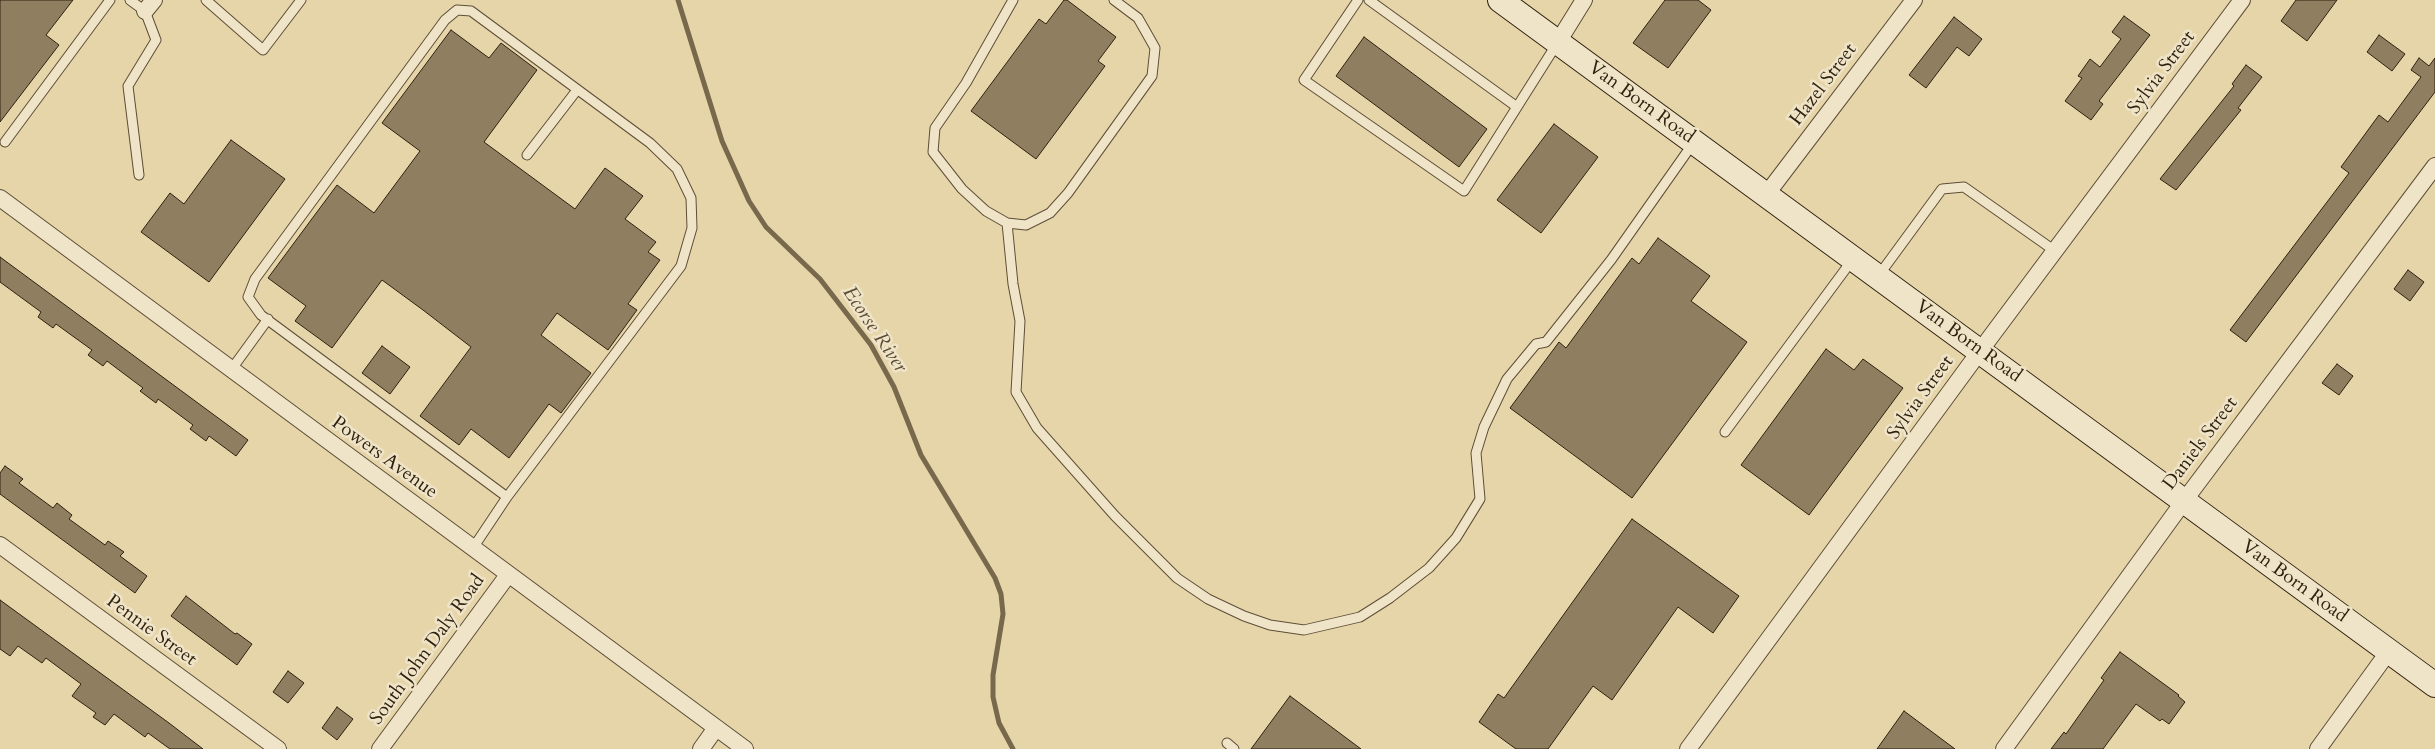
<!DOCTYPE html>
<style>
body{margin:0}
canvas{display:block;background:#e7d5aa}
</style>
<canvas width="2435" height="749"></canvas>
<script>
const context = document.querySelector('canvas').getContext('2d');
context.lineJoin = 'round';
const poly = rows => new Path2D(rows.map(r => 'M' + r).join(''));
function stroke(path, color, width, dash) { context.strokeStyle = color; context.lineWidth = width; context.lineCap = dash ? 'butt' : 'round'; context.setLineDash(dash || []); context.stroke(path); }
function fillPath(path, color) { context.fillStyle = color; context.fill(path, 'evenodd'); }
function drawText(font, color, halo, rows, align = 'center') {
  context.font = font + ' Cardo,serif'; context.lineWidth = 5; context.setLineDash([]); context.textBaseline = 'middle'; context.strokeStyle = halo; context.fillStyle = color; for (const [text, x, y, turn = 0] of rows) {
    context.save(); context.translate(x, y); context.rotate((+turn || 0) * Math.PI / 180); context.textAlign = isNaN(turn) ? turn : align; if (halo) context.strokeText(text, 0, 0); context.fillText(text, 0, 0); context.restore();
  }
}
const stream = poly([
 [678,0,722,141,749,201,766,227,820,279,871,345,894,387,921,455,995,578,1001,594,1003,614,993,675,993,697,999,723,1013,749]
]);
const building = poly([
 [0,0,73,0,46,35,59,45,0,122,0,0],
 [1064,0,1067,0,1116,37,1098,61,1105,66,1036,159,971,111,1039,19,1046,24,1064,0],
 [1665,0,1698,0,1711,10,1668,68,1633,43,1665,0],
 [2296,0,2337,0,2307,41,2281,21,2296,0],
 [2124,16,2150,35,2099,101,2103,104,2091,120,2065,101,2082,78,2078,76,2090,59,2100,67,2121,39,2112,32,2124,16],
 [1954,17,1982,39,1969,56,1957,47,1926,88,1909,75,1954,17],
 [451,30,489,58,501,43,537,70,484,142,575,209,605,168,643,196,625,219,656,242,648,252,660,260,628,304,637,310,608,350,557,313,541,335,591,373,561,413,549,404,509,458,471,429,459,445,420,416,471,347,423,310,382,280,332,348,295,321,306,306,268,278,337,185,374,213,420,151,382,123,451,30],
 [2379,35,2405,54,2392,71,2367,52,2379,35],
 [1364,37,1487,129,1459,167,1336,76,1364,37],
 [2419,58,2429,66,2435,58,2435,92,2246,342,2230,330,2349,173,2341,167,2379,115,2388,122,2421,77,2411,70,2419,58],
 [2246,65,2262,77,2238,108,2241,110,2176,190,2160,179,2234,86,2232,84,2246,65],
 [1554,124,1598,157,1541,233,1497,200,1554,124],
 [231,140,285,179,209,282,141,232,170,193,184,204,231,140],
 [1658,238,1710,276,1691,301,1747,342,1632,498,1510,408,1559,342,1566,348,1632,258,1639,264,1658,238],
 [0,257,248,440,236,456,209,436,206,441,190,429,193,425,158,399,156,403,140,391,143,388,107,361,103,366,88,355,92,350,56,324,53,328,38,317,41,312,0,282,0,257],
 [2408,270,2424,282,2410,301,2394,289,2408,270],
 [382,346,410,367,390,394,362,373,382,346],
 [1826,349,1854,370,1863,359,1903,388,1809,515,1741,465,1826,349],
 [2337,364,2353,376,2339,395,2322,383,2337,364],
 [5,466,23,479,19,483,53,508,57,503,72,515,69,519,105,545,108,541,124,552,120,556,147,576,135,593,0,494,0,473,5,466],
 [1632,519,1739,596,1713,633,1678,607,1612,700,1593,686,1548,749,1516,749,1479,722,1498,694,1504,698,1632,519],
 [186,596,235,634,237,633,252,644,237,665,171,616,186,596],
 [0,600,169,723,203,749,170,749,148,733,145,737,114,714,105,725,93,717,96,713,72,696,81,684,46,658,42,663,18,646,10,656,0,649,0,600],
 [2120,652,2179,695,2178,696,2185,702,2169,724,2162,719,2160,721,2136,704,2103,749,2051,749,2064,732,2066,734,2104,680,2101,678,2120,652],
 [288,671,304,683,288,703,273,692,288,671],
 [1290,696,1361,749,1251,749,1290,696],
 [337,707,353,719,337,740,322,728,337,707],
 [1904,711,1955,749,1877,749,1904,711]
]);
const lane = poly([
 [130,0,145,11,156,40,128,86,139,175],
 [206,0,263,50,301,0],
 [1013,0,966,83,935,128,933,152,962,189,986,211,1007,223,1026,225,1050,213,1068,193,1152,76,1155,48,1138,18,1114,0],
 [1358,0,1304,80,1464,191,1558,42],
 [1369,0,1517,107],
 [5,142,110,0],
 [527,155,577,90],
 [1007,223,1013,284,1020,321,1016,392,1037,428,1115,516,1177,578,1208,599,1244,616,1270,625,1304,630,1360,617,1390,598,1429,568,1456,538,1480,499,1476,453,1484,427,1507,379,1536,344,1546,342,1611,260,1694,142],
 [1879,275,1942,189,1964,187,2055,251],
 [231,370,268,319],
 [1725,432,1853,259],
 [473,548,507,497,681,266,692,228,691,198,677,169,650,143,471,11,457,10,445,20,255,279,248,297,261,315,507,497],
 [1227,743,1234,749]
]);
const street = poly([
 [145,11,154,0],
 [1558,42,1584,0],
 [1766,195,1914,0],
 [0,198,745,749],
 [0,545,278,749],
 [380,749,508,575],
 [701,749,716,728],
 [1688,749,1980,351,2242,0],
 [2004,749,2184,501,2435,166],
 [2318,749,2389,651]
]);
const secondary = poly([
 [1500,0,2435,685]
]);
const streetNames = [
 ["Sylvia Street",2162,73,-53],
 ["Hazel Street",1824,85,-53],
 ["Van Born Road",1641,103,36],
 ["Van Born Road",1968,342,36],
 ["Sylvia Street",1921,398,-54],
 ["Daniels Street",2201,444,-53],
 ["Powers Avenue",384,458,36],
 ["Van Born Road",2294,582,36],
 ["Pennie Street",151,631,36],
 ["South John Daly Road",428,650,-54]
];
const waterNames = [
 ["Ecorse River",874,330,56]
];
stroke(stream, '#78684c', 5);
fillPath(building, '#8f7f60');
stroke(building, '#2f210f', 1);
stroke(lane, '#5d4e36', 11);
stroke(street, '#5d4e36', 18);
stroke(secondary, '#2f210f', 26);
stroke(lane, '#efe4c8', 9);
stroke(street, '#efe4c8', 16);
stroke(secondary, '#efe4c8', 24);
drawText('19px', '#2f210f', '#efe4c8', streetNames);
drawText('italic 20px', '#594b33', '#efe4c8', waterNames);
</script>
